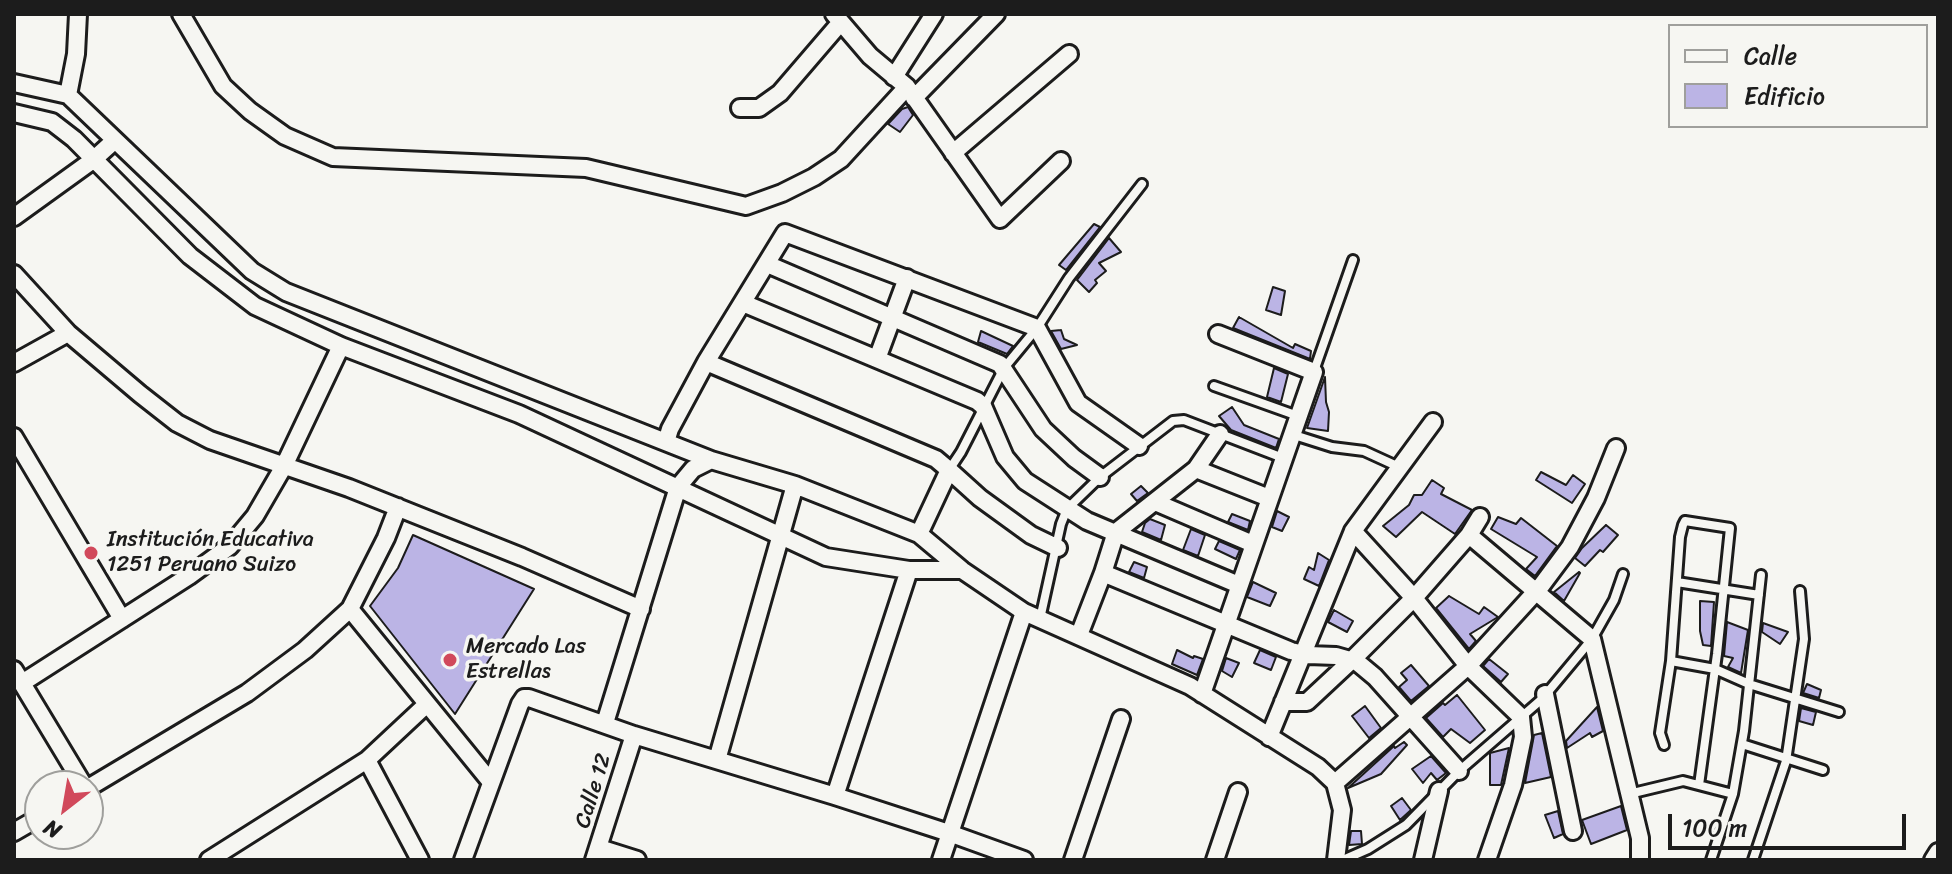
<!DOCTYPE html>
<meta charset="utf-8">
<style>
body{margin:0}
#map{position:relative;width:1952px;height:874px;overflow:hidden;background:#f6f6f2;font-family:Sriracha,sans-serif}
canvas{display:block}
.frame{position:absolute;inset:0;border:16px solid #1c1c1c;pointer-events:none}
.legend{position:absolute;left:1668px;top:24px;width:260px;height:104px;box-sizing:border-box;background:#f6f6f2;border:2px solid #9f9f9c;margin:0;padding:10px 14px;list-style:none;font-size:24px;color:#1c1c1c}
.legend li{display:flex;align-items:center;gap:16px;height:40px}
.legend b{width:40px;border:2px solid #9f9f9c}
.north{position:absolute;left:24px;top:770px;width:80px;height:80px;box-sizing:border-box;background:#f6f6f2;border:2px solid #9f9f9c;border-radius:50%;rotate:211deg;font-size:22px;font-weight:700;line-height:32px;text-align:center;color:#1c1c1c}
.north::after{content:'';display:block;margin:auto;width:28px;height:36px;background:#d1495b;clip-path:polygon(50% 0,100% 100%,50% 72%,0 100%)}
.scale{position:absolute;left:1668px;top:814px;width:238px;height:36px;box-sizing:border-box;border:4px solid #1c1c1c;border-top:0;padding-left:10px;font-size:24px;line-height:28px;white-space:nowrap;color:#1c1c1c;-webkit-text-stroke:6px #f6f6f2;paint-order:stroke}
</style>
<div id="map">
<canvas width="1952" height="874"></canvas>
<div class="frame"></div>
<ul class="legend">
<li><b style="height:10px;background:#f6f6f2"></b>Calle</li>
<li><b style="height:22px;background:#bbb4e5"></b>Edificio</li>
</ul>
<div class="north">N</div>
<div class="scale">100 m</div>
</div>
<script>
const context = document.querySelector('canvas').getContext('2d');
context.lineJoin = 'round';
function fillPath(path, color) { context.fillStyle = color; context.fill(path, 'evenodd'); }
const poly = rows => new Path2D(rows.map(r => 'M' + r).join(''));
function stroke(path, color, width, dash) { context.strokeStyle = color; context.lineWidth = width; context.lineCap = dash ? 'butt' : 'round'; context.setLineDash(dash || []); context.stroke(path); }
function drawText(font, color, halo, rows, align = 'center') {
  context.font = font + ' Sriracha,sans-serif'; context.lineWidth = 7; context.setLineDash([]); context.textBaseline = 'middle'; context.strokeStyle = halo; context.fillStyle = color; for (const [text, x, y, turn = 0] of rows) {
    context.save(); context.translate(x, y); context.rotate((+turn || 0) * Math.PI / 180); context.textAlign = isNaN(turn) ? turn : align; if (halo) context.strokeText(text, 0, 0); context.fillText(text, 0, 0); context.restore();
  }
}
const building = poly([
 [908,107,913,115,900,132,888,124,902,109,908,107],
 [1094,224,1100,227,1066,270,1059,265,1094,224],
 [1109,238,1121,252,1099,263,1106,271,1095,280,1097,283,1089,292,1077,280,1109,238],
 [1273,287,1285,291,1281,315,1266,310,1273,287],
 [1239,317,1293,348,1295,344,1311,351,1310,359,1233,328,1239,317],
 [1061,330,1064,339,1077,345,1061,349,1051,331,1061,330],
 [981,331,1013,346,1007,354,978,342,981,331],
 [1274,368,1288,374,1281,402,1267,397,1274,368],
 [1325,377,1326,402,1329,412,1328,431,1307,428,1325,377],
 [1232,407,1244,425,1279,439,1276,448,1231,430,1219,416,1232,407],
 [1541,472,1566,485,1573,475,1585,484,1572,503,1536,480,1541,472],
 [1432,480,1444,488,1441,494,1472,510,1455,534,1422,512,1396,537,1383,526,1409,505,1414,495,1422,495,1432,480],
 [1141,486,1148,493,1137,501,1131,494,1141,486],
 [1277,511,1289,517,1282,531,1272,527,1277,511],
 [1232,514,1250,521,1248,530,1228,522,1232,514],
 [1498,517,1516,524,1521,518,1557,546,1535,576,1526,569,1537,557,1491,529,1498,517],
 [1150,519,1165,525,1161,540,1142,532,1145,523,1150,519],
 [1606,525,1618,535,1603,552,1600,550,1585,566,1575,558,1582,548,1606,525],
 [1191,529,1205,535,1198,556,1183,550,1191,529],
 [413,535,534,589,455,714,370,606,398,568,413,535],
 [1219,541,1240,550,1236,559,1215,549,1219,541],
 [1318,553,1329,560,1319,586,1304,579,1309,567,1314,570,1318,553],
 [1134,562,1147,567,1144,578,1129,572,1134,562],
 [1579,572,1580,573,1564,601,1554,592,1579,572],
 [1253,582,1276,593,1270,606,1247,597,1253,582],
 [1449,596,1479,614,1484,607,1498,617,1470,634,1476,641,1469,649,1436,608,1449,596],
 [1700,601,1714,602,1711,646,1703,645,1700,631,1700,601],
 [1334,610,1353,621,1347,632,1328,622,1334,610],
 [1727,622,1748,630,1741,673,1728,667,1733,658,1724,656,1727,622],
 [1763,623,1788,632,1780,644,1762,632,1763,623],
 [1177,650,1193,658,1194,656,1203,659,1197,675,1172,664,1177,650],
 [1260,650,1276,657,1271,670,1254,663,1260,650],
 [1226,658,1239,663,1232,677,1222,671,1226,658],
 [1489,659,1508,674,1501,682,1483,666,1489,659],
 [1411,665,1429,686,1411,701,1399,687,1407,680,1401,673,1411,665],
 [1807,684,1821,690,1819,698,1803,693,1807,684],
 [1457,695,1485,730,1470,743,1451,729,1443,737,1426,718,1443,703,1445,705,1457,695],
 [1365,706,1381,728,1369,738,1352,716,1365,706],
 [1597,707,1603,731,1592,737,1590,733,1567,748,1566,741,1597,707],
 [1801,708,1816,712,1813,725,1799,721,1801,708],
 [1542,733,1551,777,1525,783,1534,735,1542,733],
 [1404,742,1407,745,1381,774,1348,788,1394,746,1395,748,1404,742],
 [1509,748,1501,785,1490,785,1490,753,1509,748],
 [1431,756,1446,773,1437,780,1431,773,1423,783,1412,769,1431,756],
 [1402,798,1411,810,1400,820,1391,806,1402,798],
 [1621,806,1627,830,1591,844,1582,820,1621,806],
 [1558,811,1563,834,1554,838,1545,815,1558,811],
 [1351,831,1361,831,1362,844,1349,845,1351,831]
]);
const service = poly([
 [1314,371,1353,260],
 [1214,386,1298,416],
 [1291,434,1332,447,1364,451,1399,467],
 [949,470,961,452,1004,368,1037,328,1069,278,1142,184],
 [1677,582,1759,595],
 [1040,619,1061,524,1067,509,1100,477,1173,421,1184,420,1283,458],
 [1671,661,1715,669,1749,684,1839,712],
 [1742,744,1823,770],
 [1664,745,1660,733,1671,661,1680,537,1683,525,1685,521,1730,528,1717,654,1699,785],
 [1629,794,1683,781,1733,794],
 [1343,860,1368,849,1406,825,1459,771,1542,699,1592,639,1614,600,1623,574],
 [1711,860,1733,794,1744,731,1761,575],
 [1753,860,1786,761,1804,639,1800,591]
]);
const minor = poly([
 [181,14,223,86,250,111,285,136,333,157,586,168,746,206,782,193,814,177,841,159,907,87],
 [834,14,870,56,907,87,1000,219,1061,161],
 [894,77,934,14],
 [14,83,68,95,252,271,286,292,711,460,693,469,678,487,605,723],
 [68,95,76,54,78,14],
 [914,98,996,14],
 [740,108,759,108,780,93,841,22],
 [14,113,52,122,74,139,190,256,255,306,341,346,519,414,826,557,909,570],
 [953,153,1069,54],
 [14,217,93,160,114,141],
 [767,264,1000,364,1043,429,1074,458,1100,477],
 [14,274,68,333,140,394,177,423,210,440,349,488,522,557,641,609],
 [743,303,977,401,983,406,1005,457,1025,481,1087,521,1239,585],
 [877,359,907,278],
 [706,362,785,233,1037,328,1078,403,1139,446],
 [14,363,68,333],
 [14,437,122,619],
 [666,442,670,429,706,362,936,459,949,470,919,534],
 [711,460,795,485,919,534,962,570,1024,612,1190,686,1318,767,1335,783,1342,810,1336,860],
 [1196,469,1269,498],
 [949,470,980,498,1031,535,1058,548],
 [1155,502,1253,544],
 [1353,531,1414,598,1468,666,1521,717,1523,737,1513,785,1487,860],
 [1469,535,1592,639,1640,838,1640,860],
 [1103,573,1116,532,1196,469,1220,434],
 [350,609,490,781],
 [1079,635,1103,573,1291,651,1308,655,1336,656,1357,662,1375,677,1459,771],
 [14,670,84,786],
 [22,683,189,576,230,546,255,516,284,466,341,346],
 [1202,694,1314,372,1218,334],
 [1545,694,1573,831],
 [1283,702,1307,702,1352,660,1414,598,1469,535,1480,517],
 [1269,737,1353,531,1433,422],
 [367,760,420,860],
 [717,760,795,485],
 [1335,783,1468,666,1541,586,1570,547,1596,498,1616,448],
 [88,788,247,693,305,650,350,609,386,538,398,507],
 [835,796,909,570,962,570],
 [14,832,40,817],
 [599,848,637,860],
 [209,860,367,760,427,704],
 [463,860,520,704,524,698,529,698,634,735,835,796,949,833,1024,860],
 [594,860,634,735],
 [941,860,1024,612],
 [1073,860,1121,719],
 [1215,860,1238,792],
 [1423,860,1439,791],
 [1933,860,1938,852]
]);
const markers = [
 [91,553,8,"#d1495b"],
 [450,660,8,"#d1495b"]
];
const poiNames = [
 ["Institución Educativa",107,540],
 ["1251 Peruano Suizo",107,565],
 ["Mercado Las",466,647],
 ["Estrellas",466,672]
];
const streetNames = [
 ["Calle 12",594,791,-73]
];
fillPath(building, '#bbb4e5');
stroke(building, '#1c1c1c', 2);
stroke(service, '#1c1c1c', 14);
stroke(minor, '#1c1c1c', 22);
stroke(service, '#f6f6f2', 8);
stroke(minor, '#f6f6f2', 16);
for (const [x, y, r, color] of markers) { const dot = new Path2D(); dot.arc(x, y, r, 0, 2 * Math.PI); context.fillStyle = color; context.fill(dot); stroke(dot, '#f6f6f2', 3); }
drawText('22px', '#1c1c1c', '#f6f6f2', poiNames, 'left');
drawText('22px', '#1c1c1c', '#f6f6f2', streetNames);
</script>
